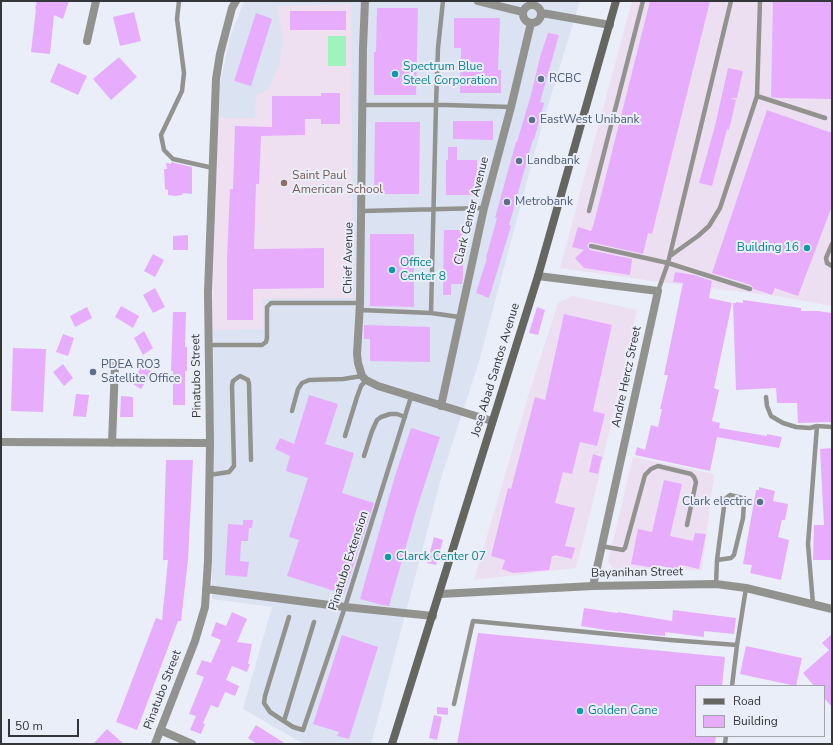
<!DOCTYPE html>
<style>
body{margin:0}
#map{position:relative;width:833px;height:745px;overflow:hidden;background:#eaeef8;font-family:"Nunito Sans",sans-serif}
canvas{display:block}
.frame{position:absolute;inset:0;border:2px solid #35363a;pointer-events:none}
.legend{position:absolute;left:695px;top:685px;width:130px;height:52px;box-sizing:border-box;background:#eaeef8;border:1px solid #a2a4ac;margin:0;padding:5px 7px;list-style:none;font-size:12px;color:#35363a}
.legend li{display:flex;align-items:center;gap:8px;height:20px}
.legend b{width:20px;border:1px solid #a2a4ac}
.scale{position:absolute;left:8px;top:719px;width:71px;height:18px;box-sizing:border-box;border:2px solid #35363a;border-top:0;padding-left:5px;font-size:12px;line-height:14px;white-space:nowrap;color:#35363a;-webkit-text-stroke:3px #eaeef8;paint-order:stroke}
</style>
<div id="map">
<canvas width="833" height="745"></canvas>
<div class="frame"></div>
<ul class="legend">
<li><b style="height:5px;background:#666661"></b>Road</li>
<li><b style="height:11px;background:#e7adfc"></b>Building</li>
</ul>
<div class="scale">50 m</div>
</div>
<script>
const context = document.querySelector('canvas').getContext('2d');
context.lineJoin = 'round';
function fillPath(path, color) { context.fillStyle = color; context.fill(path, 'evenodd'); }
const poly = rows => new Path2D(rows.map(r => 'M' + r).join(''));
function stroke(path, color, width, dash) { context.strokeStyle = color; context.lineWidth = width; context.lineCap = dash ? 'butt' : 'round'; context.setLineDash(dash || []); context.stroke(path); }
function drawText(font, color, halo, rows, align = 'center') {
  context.font = font + ' "Nunito Sans",sans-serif'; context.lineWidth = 4; context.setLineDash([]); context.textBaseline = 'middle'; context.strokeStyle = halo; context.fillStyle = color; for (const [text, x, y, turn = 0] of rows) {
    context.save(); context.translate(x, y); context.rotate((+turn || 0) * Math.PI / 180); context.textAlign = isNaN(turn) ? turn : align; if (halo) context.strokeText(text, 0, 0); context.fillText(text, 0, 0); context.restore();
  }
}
const built = poly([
 [244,1,580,1,542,125,478,365,442,475,371,744,304,744,243,709,272,607,212,599,214,249,220,84,230,37]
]);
const industrial = poly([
 [632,1,832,1,832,306,777,296,674,284,560,268],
 [573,296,637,310,593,502,576,568,474,580,530,390,558,303,563,300],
 [633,457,714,474,702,570,616,572,608,562]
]);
const education = poly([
 [351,4,353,298,263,299,263,329,213,330,214,249,219,117,255,118,256,96,269,88,279,65,283,42,277,6]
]);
const green = poly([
 [328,36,346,36,346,66,328,66]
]);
const building = poly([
 [37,1,69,1,63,19,54,15,50,54,31,52,36,9,35,8],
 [650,1,710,1,652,234,648,233,643,254,590,242,587,246,590,250,632,259,630,275,584,268,575,258,584,250,572,247,578,227,591,231,594,223],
 [773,1,832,1,832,99,777,98,771,97],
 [377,8,418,8,416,95,374,95,374,52,376,52],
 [290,11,346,11,346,30,290,30],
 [134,12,141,41,120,46,113,17],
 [256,13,272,19,251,86,234,81],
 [454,18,500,18,498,70,501,70,501,93,460,93,461,48,454,48],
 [548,33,559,35,540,102,544,103,534,140,533,139,509,225,511,226,489,298,476,293,487,258,486,258,497,218,495,218,516,142,517,142,531,95,540,57],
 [119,57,137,77,111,100,93,79],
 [58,63,87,76,78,95,50,82],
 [728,68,743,71,737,98,730,98,736,100,729,130,727,129,712,186,699,183,715,126],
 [321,93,340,93,340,124,321,124,321,119,305,119,305,135,261,136,259,184,256,184,254,249,324,248,324,288,253,289,253,320,227,320,227,259,230,189,233,189,235,126,272,127,272,96,321,96],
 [767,110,832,133,832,206,798,296,775,288,772,295,754,289,751,285,712,273],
 [453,121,493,121,493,140,453,139],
 [375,122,420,122,419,194,374,194],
 [448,147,457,147,457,160,477,160,477,195,446,195,446,160,448,160],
 [171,162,192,167,192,194,183,193,182,195,175,196,168,195,168,190,165,189,164,169,167,169,166,163,171,164],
 [444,230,463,230,463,277,462,284,451,284,451,295,443,295],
 [370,234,414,234,414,307,370,306],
 [188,235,188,250,173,250,173,236],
 [153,254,164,260,155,277,144,271],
 [675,272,694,275,712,281,709,298,732,303,714,388,719,390,712,421,720,423,719,428,767,436,767,434,782,437,779,448,717,437,710,471,635,455,637,447,645,450,651,425,658,427,662,409,660,409,668,375,664,375,683,283,673,282],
 [155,288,165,307,153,313,143,295],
 [743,300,801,308,801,311,818,311,832,313,832,422,798,423,797,403,777,403,776,388,736,390,733,303,736,303,736,302,743,303],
 [121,306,139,316,133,328,115,317],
 [87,307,92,318,75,327,70,316],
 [537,307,545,310,538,335,529,333],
 [173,312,186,312,185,347,187,347,187,371,185,371,185,405,173,405,173,371,171,371],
 [564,314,612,325,593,411,605,414,597,446,580,442,572,474,563,472,555,503,575,508,565,546,575,548,572,559,555,555,555,556,552,556,549,570,513,573,502,569,505,560,491,556,508,488,511,489,535,397,545,400],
 [364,325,430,327,430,362,370,361,370,339,364,339],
 [144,331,153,348,143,355,134,338],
 [63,334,74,338,68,356,56,352],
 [13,348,46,349,43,412,11,411],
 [63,364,73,378,64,386,53,372],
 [142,365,152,372,141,389,133,384,133,381],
 [76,394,89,395,86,417,73,416],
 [309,395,338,404,325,444,354,453,342,493,374,503,344,594,287,576,299,540,289,537,308,478,286,471,290,456,275,449,280,438,294,444],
 [121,396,133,397,133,417,120,417],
 [411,428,440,437,416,511,389,606,382,605,360,599,395,476],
 [832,448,832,560,813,560,814,525,824,525,820,449],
 [593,454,602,457,598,474,589,472],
 [166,460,193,460,188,560,181,621,178,621,137,730,116,722,156,618,162,620,168,560,163,560],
 [664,480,682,484,670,536,693,541,695,533,706,534,699,569,681,565,680,570,661,566,660,569,631,564,638,529,652,532],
 [759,487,775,491,773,501,788,504,785,520,782,520,778,537,789,540,781,580,750,573,752,565,743,564,756,490,759,490],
 [243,520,253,520,252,528,249,528,248,541,241,541,240,561,249,562,247,577,225,575,228,524,243,525],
 [434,537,443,540,436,565,427,563],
 [584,608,617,613,618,612,672,621,673,610,736,618,734,634,704,631,704,637,665,632,665,636,606,630,581,626],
 [232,612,247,619,237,642,252,644,248,664,250,664,247,672,232,666,226,680,239,686,235,696,225,692,218,708,211,705,203,723,205,724,201,734,190,730,196,716,189,714,204,677,196,674,202,660,211,663,221,640,211,636,216,622,226,626],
 [478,633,725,657,722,686,696,686,696,736,716,736,715,744,457,744],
 [832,634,832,707,824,698,824,686,814,686,803,673,829,650,822,643],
 [342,635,378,647,349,739,337,736,339,732,313,724],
 [746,646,802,658,796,686,740,674],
 [437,707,448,708,448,715,437,714],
 [434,715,442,717,437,740,429,738],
 [256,725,286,744,257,744,248,738],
 [107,729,116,737,124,744,93,744]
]);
const lane = poly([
 [179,1,177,19,184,73,182,91,161,135,164,150,173,159,213,168],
 [534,4,535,1],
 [757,96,825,118],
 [362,105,446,105,511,107],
 [362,211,484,208],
 [589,211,643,1],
 [832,244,826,258,827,263,832,266],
 [591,246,668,263,750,289],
 [670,256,698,236,709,226,720,208,757,96,760,1],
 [658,291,668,263,731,1],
 [360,310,431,313,459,317],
 [431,313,436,105,438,48,443,1],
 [208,345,262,345,266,342,267,338,267,307,271,303,360,303],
 [766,397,767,406,771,416,783,423,796,427,810,428,817,426,808,544,813,604],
 [292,411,298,389,302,383,309,380,343,379,362,376],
 [817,426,832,427],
 [345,436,357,397,361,386,366,380],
 [364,456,372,431,377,420,381,417,390,414,397,414,405,417],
 [209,475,229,472,234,466,232,386,233,381,240,376,248,380,249,384,251,460],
 [601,546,623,550,625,548,645,475,651,469,658,466,691,474,694,477,696,482,687,525],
 [716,584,717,560,725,499,730,495,742,498,744,502,743,518,734,555,731,558,717,560],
 [289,617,265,696,264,703,270,712,293,727,303,730,345,607,411,397],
 [737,645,746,588],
 [454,704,473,621,670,640,737,645,732,686],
 [284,721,314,622],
 [725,744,726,736]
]);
const street = poly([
 [365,1,363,48,360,303,357,354,358,363,362,376,366,380,378,386,492,421],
 [478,1,523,12],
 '523 14a9 9 0 1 1 18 0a9 9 0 1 1-18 0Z',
 [542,13,610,25],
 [87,41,96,1],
 [538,276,658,291,593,586],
 [441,406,484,208,511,107,531,23],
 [1,442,210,443],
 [112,443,115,365],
 [206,589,345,607,433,616],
 [440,594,593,586,716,584,746,588,832,609],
 [160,730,192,744],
 [155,744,195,641,205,607,208,561,210,443,208,292,216,79,220,54,232,8,236,1]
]);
const secondary = poly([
 [392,744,538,276,616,1]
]);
const markers = [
 [395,74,4,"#0f9aa8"],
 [541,79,4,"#5c6f8a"],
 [532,120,4,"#5c6f8a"],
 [519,161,4,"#5c6f8a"],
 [284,183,4,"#8d6e63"],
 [507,202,4,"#5c6f8a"],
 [807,248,4,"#0f9aa8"],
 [392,270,4,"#0f9aa8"],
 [93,372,4,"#5c6f8a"],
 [760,502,4,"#5c6f8a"],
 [388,557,4,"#0f9aa8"],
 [580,711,4,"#0f9aa8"]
];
const cultureNames = [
 ["Spectrum Blue",403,67],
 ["Steel Corporation",403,81],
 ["Building 16",799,248,"right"],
 ["Office",400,263],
 ["Center 8",400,277],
 ["Clarck Center 07",396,557],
 ["Golden Cane",588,711]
];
const serviceNames = [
 ["RCBC",549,79],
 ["EastWest Unibank",540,120],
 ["Landbank",527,161],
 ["Metrobank",515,202],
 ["PDEA RO3",101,365],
 ["Satellite Office",101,379],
 ["Clark electric",752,502,"right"]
];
const educationNames = [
 ["Saint Paul",292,176],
 ["American School",292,190]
];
const streetNames = [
 ["Clark Center Avenue",472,211,-76],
 ["Chief Avenue",349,258,-89],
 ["Jose Abad Santos Avenue",496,370,-73],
 ["Pinatubo Street",197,376,-91],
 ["Andre Hercz Street",627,377,-78],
 ["Pinatubo Extension",349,561,-72],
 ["Bayanihan Street",637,573,-1],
 ["Pinatubo Street",163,690,-69]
];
fillPath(built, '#dbe2f2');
fillPath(industrial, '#eddff2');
fillPath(education, '#eedff1');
fillPath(green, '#9ff4be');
fillPath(building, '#e7adfc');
stroke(lane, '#92928e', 4.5);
stroke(street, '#92928e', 8);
stroke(secondary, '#666661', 8);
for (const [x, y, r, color] of markers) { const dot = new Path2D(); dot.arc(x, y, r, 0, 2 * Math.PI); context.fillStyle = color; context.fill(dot); stroke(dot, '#eaeef8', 1.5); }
drawText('12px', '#0d838f', '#eaeef8', cultureNames, 'left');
drawText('12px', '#4e5e75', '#eaeef8', serviceNames, 'left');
drawText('12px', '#785e54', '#eaeef8', educationNames, 'left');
drawText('12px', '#35363a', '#eaeef8', streetNames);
</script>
